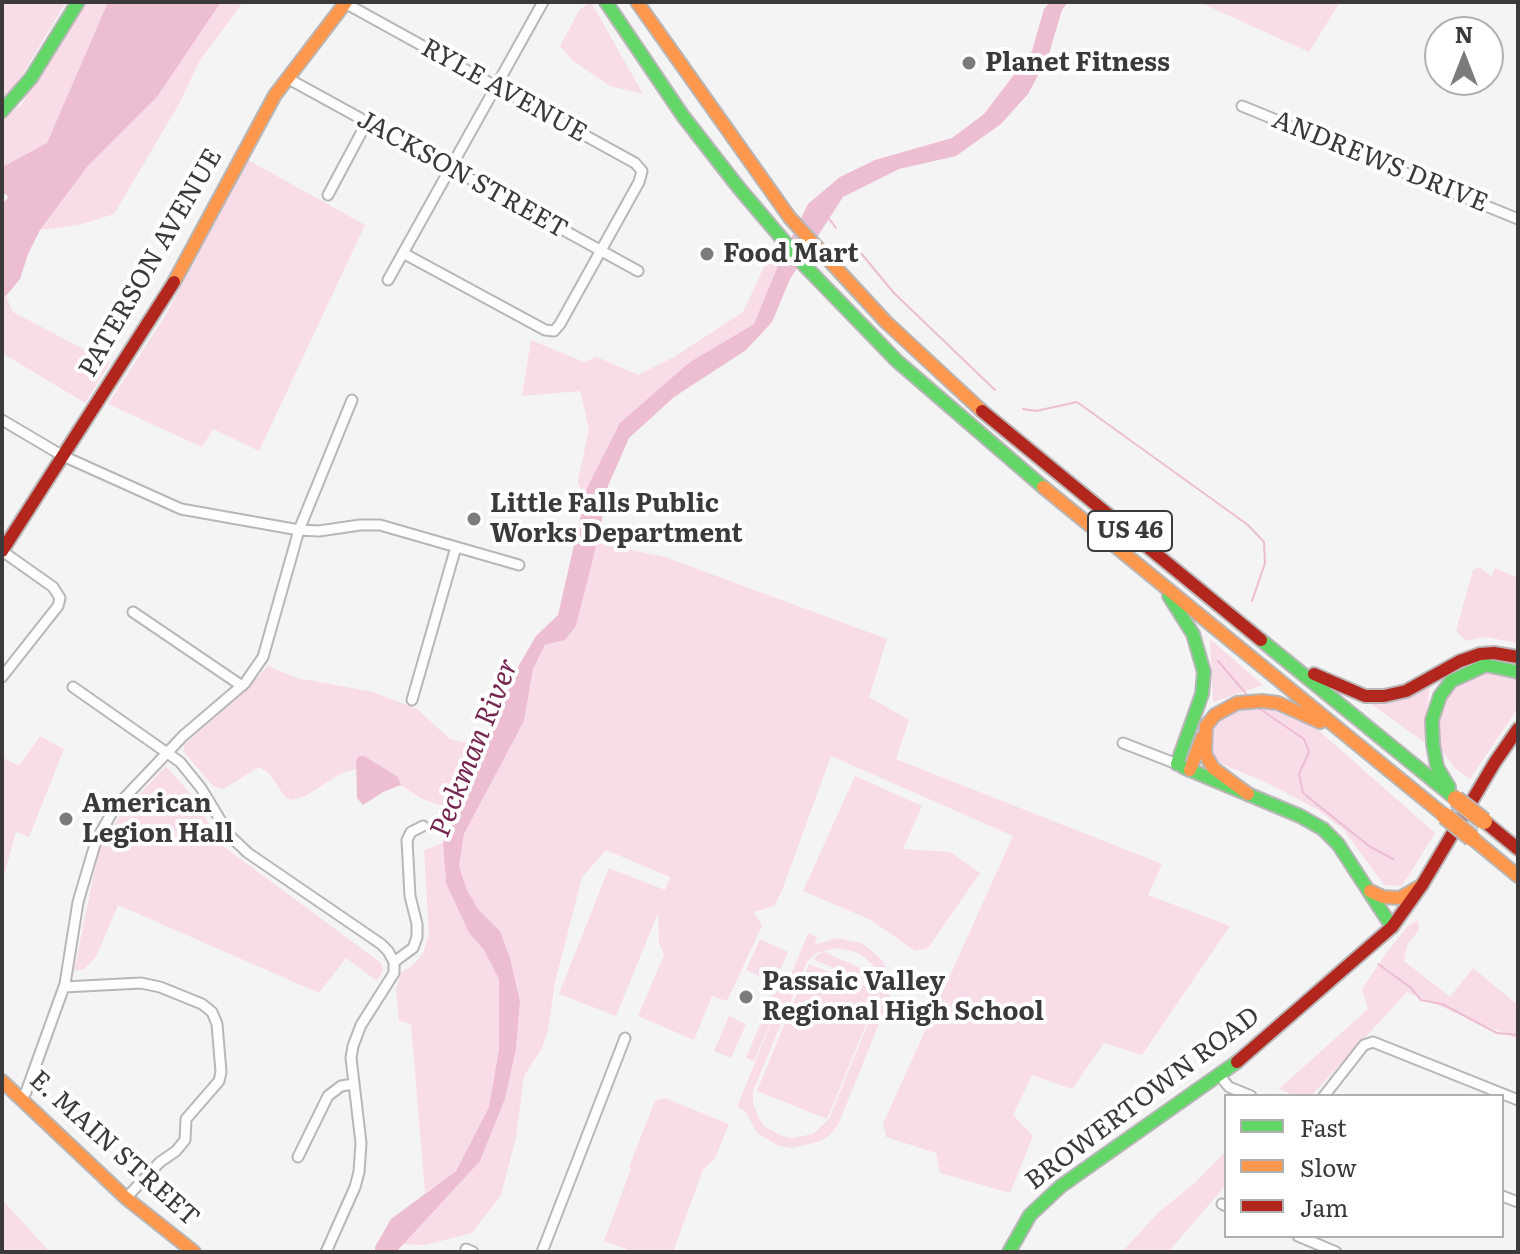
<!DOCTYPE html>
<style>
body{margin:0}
#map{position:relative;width:1520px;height:1254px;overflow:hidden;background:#f5f4f4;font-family:Literata,serif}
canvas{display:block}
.frame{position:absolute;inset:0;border:4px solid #3b393a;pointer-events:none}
.legend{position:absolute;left:1224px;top:1094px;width:280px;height:144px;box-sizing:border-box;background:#fff;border:2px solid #b1b0b0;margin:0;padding:10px 14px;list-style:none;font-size:24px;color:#3b393a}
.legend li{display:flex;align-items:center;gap:16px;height:40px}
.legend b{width:40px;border:2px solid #b1b0b0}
.north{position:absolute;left:1424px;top:16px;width:80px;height:80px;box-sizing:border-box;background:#fff;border:2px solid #b1b0b0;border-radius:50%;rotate:0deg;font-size:22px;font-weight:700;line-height:32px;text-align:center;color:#3b393a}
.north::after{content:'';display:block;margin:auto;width:28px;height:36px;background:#7c7a7b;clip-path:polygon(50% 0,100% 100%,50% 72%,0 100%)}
</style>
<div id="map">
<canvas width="1520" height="1254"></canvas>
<div class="frame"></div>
<ul class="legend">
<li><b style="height:10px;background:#63d668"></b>Fast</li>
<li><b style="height:10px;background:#ff974d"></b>Slow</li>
<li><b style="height:10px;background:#b3261e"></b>Jam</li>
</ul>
<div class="north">N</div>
</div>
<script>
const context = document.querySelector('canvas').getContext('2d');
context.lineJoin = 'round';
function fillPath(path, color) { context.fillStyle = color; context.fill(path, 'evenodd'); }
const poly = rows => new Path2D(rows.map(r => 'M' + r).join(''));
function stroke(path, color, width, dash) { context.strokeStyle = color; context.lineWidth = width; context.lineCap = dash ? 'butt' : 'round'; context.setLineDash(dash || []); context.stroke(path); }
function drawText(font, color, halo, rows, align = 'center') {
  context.font = font + ' Literata,serif'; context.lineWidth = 8; context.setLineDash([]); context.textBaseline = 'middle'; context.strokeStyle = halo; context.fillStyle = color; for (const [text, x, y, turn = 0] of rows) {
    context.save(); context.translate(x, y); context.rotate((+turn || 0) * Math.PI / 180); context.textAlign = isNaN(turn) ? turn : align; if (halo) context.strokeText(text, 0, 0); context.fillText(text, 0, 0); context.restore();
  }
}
const green = poly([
 [2,2,66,2,13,90,2,99],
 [83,2,108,2,47,143,2,167,2,120,21,105],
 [221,2,243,2,199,62,179,104,114,214,79,225,40,230,87,167,157,97],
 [591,2,643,94,610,86,573,61,560,46,580,9],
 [1199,2,1340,2,1309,52],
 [248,160,365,225,259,451,213,429,202,447,108,404,164,318],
 [770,254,779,263,754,324,690,362,592,479,584,500,578,481,589,429,580,391,522,396,531,340,584,362,597,357,638,375,674,357,743,312],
 [2,295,6,296,13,312,110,363,85,403,2,353],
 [597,543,665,557,887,639,869,697,909,720,896,759,1162,864,1148,895,1230,926,1142,1055,1104,1043,1072,1089,1032,1075,1013,1115,1033,1136,1010,1193,940,1173,936,1153,886,1137,883,1124,1013,836,831,756,781,893,774,906,754,912,762,926,727,1001,712,996,694,1040,638,1016,664,955,659,942,658,913,616,1016,559,994,609,868,665,890,670,877,606,850,582,877,555,982,548,1030,542,1048,524,1076,516,1137,501,1195,472,1233,425,1245,402,1244,480,1161,505,1099,516,1049,520,1001,510,958,500,931,478,909,467,890,459,866,464,834,524,721,533,669,545,645,565,640,576,626],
 [1479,567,1491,576,1495,568,1518,578,1518,643,1486,637,1466,641,1456,631,1473,570],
 [1210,639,1263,685,1213,702],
 [268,666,297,678,373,692,417,709,450,739,483,747,456,811,420,798,401,785,398,777,356,761,356,769,342,773,305,796,291,800,285,797,269,773,259,767,223,789,213,786,183,751,185,744,244,692],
 [1484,669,1518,677,1518,708,1470,779,1455,768,1442,751,1438,739,1441,709,1458,680],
 [1430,683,1424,742,1364,699],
 [1262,706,1300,714,1435,833,1402,886,1384,885,1344,830,1317,809,1263,781,1215,761,1208,732,1219,714],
 [40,736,64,749,29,837,16,832,2,883,2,757,19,766],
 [166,766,190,793,223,846,381,963,383,971,377,981,346,958,319,993,118,905,96,957,84,969,74,971,99,849,121,814],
 [855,776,922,806,903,849,950,852,980,873,928,948,915,951,871,920,803,891],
 [443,843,446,883,469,933,484,950,500,979,499,1049,489,1107,456,1171,425,1193,411,1024,399,1021,396,990,401,972,412,966,423,954,429,934,424,850],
 [1418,920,1419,930,1407,945,1404,961,1450,997,1473,968,1518,1005,1518,1039,1407,992,1311,1096,1296,1096,1279,1089,1368,1009,1362,989,1387,952,1408,926],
 [808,933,817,937,814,945,837,938,861,943,870,949,882,960,888,971,891,985,889,999,838,1125,830,1135,818,1142,792,1148,779,1146,757,1133,745,1111,737,1107,783,993,754,1061,746,1058,779,979,788,982],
 [837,948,856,952,864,957,874,966,879,976,824,952,817,955,814,960,876,985,879,978,880,992,809,964,757,1091,827,1119,879,993,879,997,829,1119,813,1134,792,1138,782,1136,764,1126,759,1118,753,1103,753,1091,807,962,816,953],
 [760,939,788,952,774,983,746,970],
 [729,1016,746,1024,731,1058,714,1051],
 [665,1098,729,1124,715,1158,703,1170,673,1252,635,1252,604,1241,631,1169,629,1167,655,1101],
 [1226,1151,1226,1185,1168,1252,1122,1252,1159,1212,1196,1182],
 [2,1198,6,1204,50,1252,8,1252,2,1246]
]);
const water = poly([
 [108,2,221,2,157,97,87,167,40,230,28,254,20,279,6,296,2,295,2,204,8,198,6,194,2,195,2,167,47,143],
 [1050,2,1068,2,1062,10,1048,57,1028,94,1001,124,956,156,899,169,843,197,790,279,772,322,746,350,674,397,629,438,608,486,599,535,576,626,565,640,545,645,533,669,524,721,464,834,459,866,467,890,478,909,500,931,510,958,520,1001,516,1049,505,1099,480,1161,396,1252,375,1252,375,1247,391,1219,456,1171,489,1107,499,1049,499,979,484,950,469,933,446,883,443,843,518,667,536,636,558,615,587,488,620,423,690,362,754,324,779,263,808,204,840,177,875,160,952,138,984,114,1032,51,1044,9],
 [359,756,364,756,398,777,401,785,383,792,363,805,357,798,356,761]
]);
const stream = poly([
 [827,216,836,228],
 [860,252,894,293,995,390],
 [1023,409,1036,411,1077,402,1248,525,1264,542,1265,563,1252,601],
 [1218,661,1248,696],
 [1257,707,1304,739,1309,752,1299,774,1303,793,1369,846,1393,859],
 [1378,964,1410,987,1421,1000,1442,1004,1497,1033,1518,1035]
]);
const street = poly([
 [345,3,635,163,642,171,639,182,560,324,554,331,545,330,403,253],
 [287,78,638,271],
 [1242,106,1518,219],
 [328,195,367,122],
 [388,280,543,2],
 [2,420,63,456,181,509,299,530,319,531,360,525,380,525,519,565],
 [2,551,53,587,60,598,58,606,2,677],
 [133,612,242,686],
 [73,687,180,762,201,788,230,836,248,853,381,944,388,951,394,962,394,973,361,1025,353,1046,351,1058,361,1143,359,1172,355,1187,326,1252],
 [412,700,456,547],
 [1123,743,1177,764],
 [394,962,413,948,417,937,417,924,410,896,407,840,411,832,423,826],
 [64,987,141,983,160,987,202,1004,212,1012,217,1024,221,1072,219,1081,186,1119,185,1140,176,1151,160,1162,126,1198],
 [1220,1076,1229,1087,1251,1096],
 [1324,1096,1364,1045,1373,1042,1518,1100],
 [21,1098,26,1092,65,984,78,902,96,841,114,809,129,793,183,736,245,683,263,657,299,530,352,400],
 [298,1157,328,1096,341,1086,354,1084],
 [1502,1196,1518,1202],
 [1222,1204,1226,1206],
 [1298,1236,1336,1252],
 [466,1249,473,1252],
 [542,1252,625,1038]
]);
const fast = poly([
 [606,2,683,116,739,188,806,267,897,361,1043,487],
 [2,111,31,78,78,2],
 [1169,596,1193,634,1204,672,1202,694,1177,764],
 [1261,640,1456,799],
 [1183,767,1300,816,1323,829,1338,844,1392,927],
 [1449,787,1437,767,1433,744,1432,720,1440,696,1451,681,1486,665,1518,672],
 [1009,1252,1030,1215,1061,1186,1237,1062]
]);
const slow = poly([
 [637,2,790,218,886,322,982,411],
 [174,282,275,95,346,2],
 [1043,487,1445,816],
 [1190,770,1202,738],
 [1248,794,1213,768,1205,754,1206,726,1215,715,1237,703,1262,701,1278,703,1320,722],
 [1472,838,1518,876],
 [1370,891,1383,897,1400,898,1419,887],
 [2,1081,126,1198,194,1252]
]);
const jam = poly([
 [982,411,1261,640],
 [2,551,174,282],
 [1314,674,1365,696,1384,696,1406,691,1460,661,1480,654,1494,653,1518,657],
 [1484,821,1518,849],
 [1237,1062,1392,927,1422,885,1495,762,1518,729]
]);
const slowBridge = poly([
 [1456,799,1484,821],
 [1445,816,1472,838]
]);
const markers = [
 [969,63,8,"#7c7a7b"],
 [707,254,8,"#7c7a7b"],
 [474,519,8,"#7c7a7b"],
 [66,819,8,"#7c7a7b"],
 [746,997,8,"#7c7a7b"]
];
const shields = [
 [1130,531,84]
];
const shieldNames = [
 ["US 46",1130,531]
];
const poiNames = [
 ["Planet Fitness",985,63],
 ["Food Mart",723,254],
 ["Little Falls Public",490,504],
 ["Works Department",490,534],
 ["American",82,804],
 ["Legion Hall",82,834],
 ["Passaic Valley",762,982],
 ["Regional High School",762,1012]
];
const streetNames = [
 ["RYLE AVENUE",504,91,29],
 ["ANDREWS DRIVE",1380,162,22],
 ["JACKSON STREET",462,175,29],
 ["PATERSON AVENUE",151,263,-60],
 ["BROWERTOWN ROAD",1143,1099,-37],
 ["E. MAIN STREET",114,1149,42]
];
const waterNames = [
 ["Peckman River",475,748,-68]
];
fillPath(green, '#f8dce8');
fillPath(water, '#edbdd2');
stroke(stream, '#edbdd2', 2);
stroke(street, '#b8b6b7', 13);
stroke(fast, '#b8b6b7', 16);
stroke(slow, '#b8b6b7', 16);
stroke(jam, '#b8b6b7', 16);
stroke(street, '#fefdfd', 9);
stroke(fast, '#63d668', 12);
stroke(slow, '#ff974d', 12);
stroke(jam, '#b3261e', 12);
stroke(slowBridge, '#b8b6b7', 20, []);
stroke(slowBridge, '#ff974d', 16);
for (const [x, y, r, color] of markers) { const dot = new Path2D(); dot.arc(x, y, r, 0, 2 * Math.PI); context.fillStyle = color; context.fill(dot); stroke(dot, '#fff', 3); }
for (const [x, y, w] of shields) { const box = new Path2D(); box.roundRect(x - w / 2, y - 20, w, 40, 6); context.fillStyle = '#fff'; context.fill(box); stroke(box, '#3b393a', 2); }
drawText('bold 24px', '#3b393a', null, shieldNames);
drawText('bold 26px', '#3b393a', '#fff', poiNames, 'left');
drawText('26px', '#3b393a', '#fff', streetNames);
drawText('italic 28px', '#752650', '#fff', waterNames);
</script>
